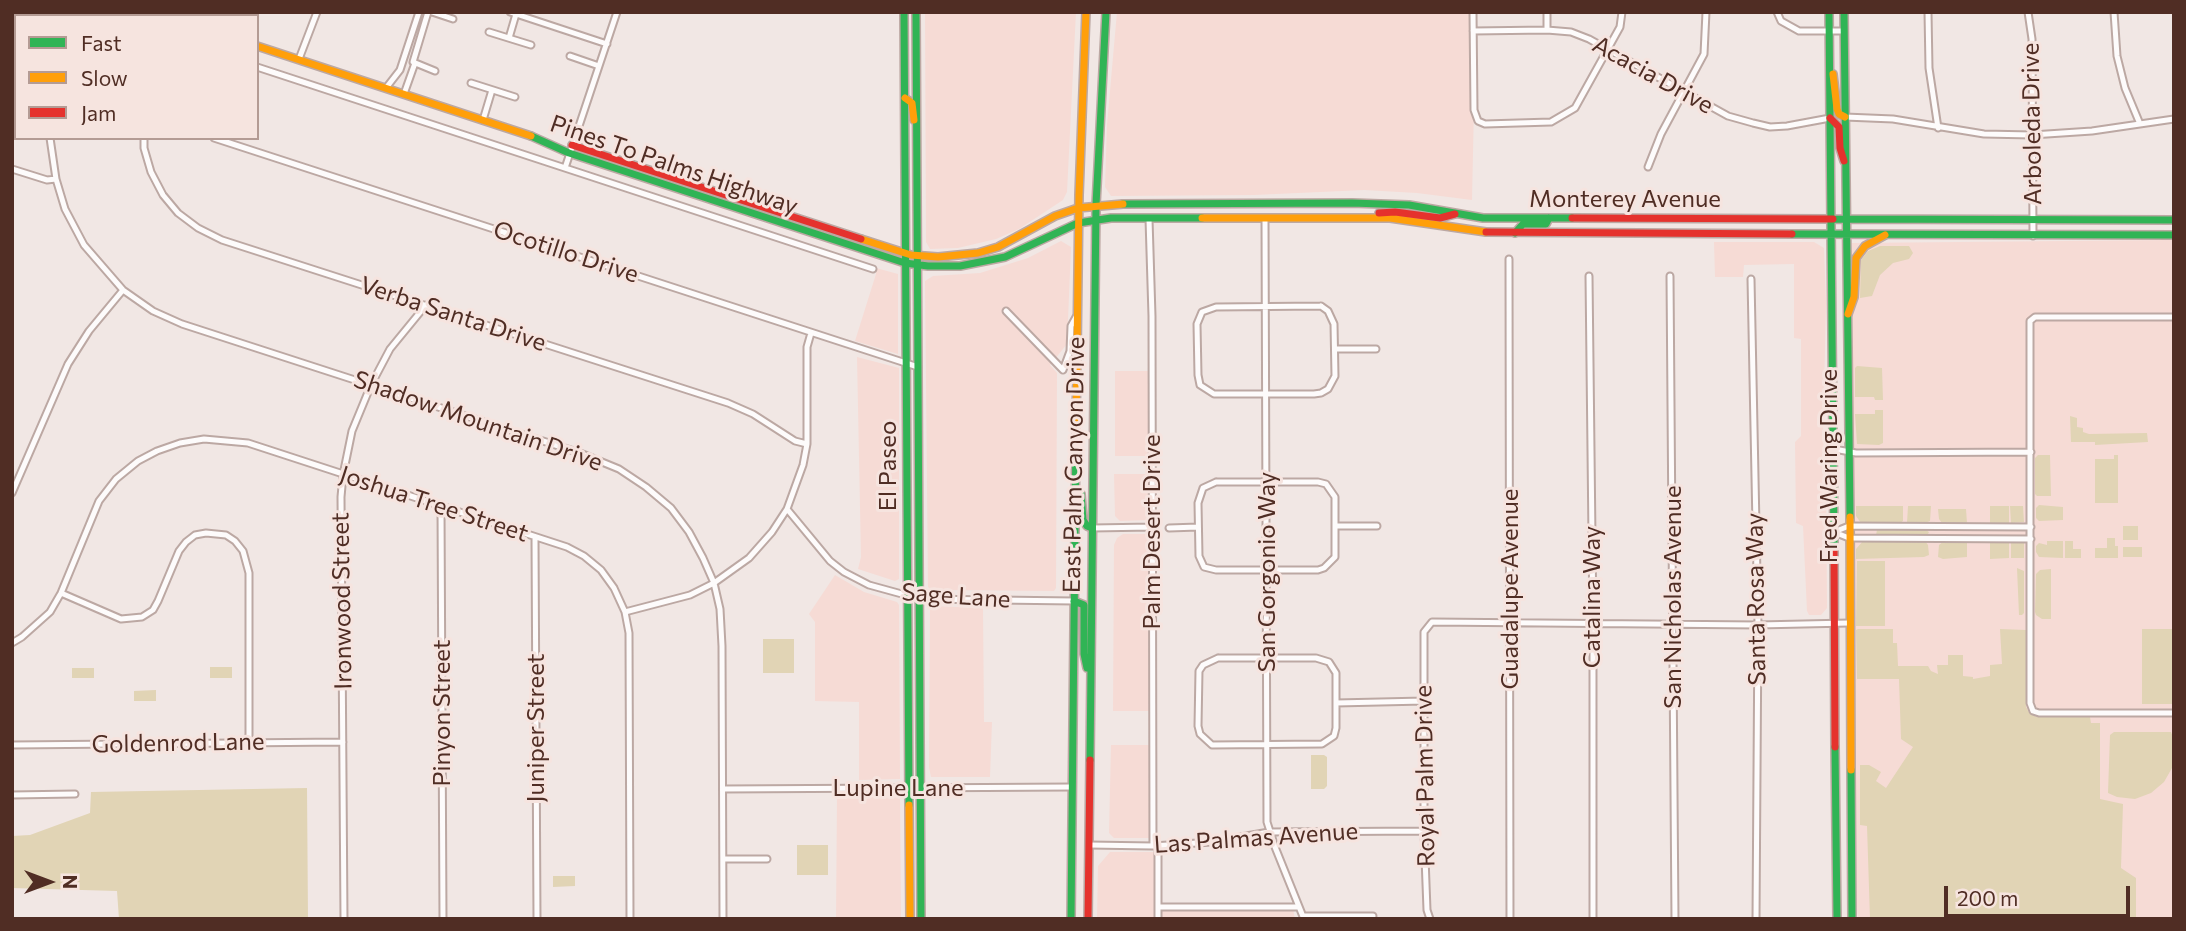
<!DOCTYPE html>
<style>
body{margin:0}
#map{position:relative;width:2186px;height:931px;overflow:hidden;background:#f1e7e4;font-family:Commissioner,sans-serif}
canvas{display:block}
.frame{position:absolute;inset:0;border:14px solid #502d24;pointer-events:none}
.legend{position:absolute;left:14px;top:14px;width:245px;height:126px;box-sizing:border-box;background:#f6e4df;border:2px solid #b49b94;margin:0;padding:9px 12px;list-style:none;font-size:21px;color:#502d24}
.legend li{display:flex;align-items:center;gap:14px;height:35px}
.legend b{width:35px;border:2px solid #b49b94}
.north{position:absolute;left:14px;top:847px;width:70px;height:70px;-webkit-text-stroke:5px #f6e4df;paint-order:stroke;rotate:90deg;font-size:19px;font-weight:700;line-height:28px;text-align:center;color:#502d24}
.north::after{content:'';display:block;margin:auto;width:24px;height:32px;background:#502d24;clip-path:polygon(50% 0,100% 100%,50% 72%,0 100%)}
.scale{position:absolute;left:1944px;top:886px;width:186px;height:32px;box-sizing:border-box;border:4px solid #502d24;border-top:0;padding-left:9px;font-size:21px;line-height:24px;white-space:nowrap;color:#502d24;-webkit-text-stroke:5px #f6e4df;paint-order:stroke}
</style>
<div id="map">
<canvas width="2186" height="931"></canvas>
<div class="frame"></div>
<ul class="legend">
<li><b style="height:9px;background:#30b455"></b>Fast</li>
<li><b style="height:9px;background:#ff9f0a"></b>Slow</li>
<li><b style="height:9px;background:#e5322d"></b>Jam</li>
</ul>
<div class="north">N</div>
<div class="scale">200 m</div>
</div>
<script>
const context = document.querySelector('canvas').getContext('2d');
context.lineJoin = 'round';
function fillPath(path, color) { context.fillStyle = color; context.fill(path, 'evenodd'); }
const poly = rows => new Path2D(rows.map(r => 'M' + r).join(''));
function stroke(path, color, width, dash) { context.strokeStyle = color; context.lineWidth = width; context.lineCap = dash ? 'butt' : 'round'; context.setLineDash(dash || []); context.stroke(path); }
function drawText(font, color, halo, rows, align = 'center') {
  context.font = font + ' Commissioner,sans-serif'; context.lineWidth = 6; context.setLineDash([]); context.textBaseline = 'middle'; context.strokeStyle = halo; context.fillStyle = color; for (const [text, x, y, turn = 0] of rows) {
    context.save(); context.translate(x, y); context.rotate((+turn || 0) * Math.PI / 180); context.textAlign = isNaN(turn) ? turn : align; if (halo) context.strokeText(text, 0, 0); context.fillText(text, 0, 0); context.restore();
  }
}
const built = poly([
 [925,12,1076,12,1067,192,1063,200,1019,229,996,239,958,248,930,249,926,242],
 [1117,12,1476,12,1472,200,1417,193,1364,190,1254,195,1111,196,1105,187,1107,125],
 [2174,240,2174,919,1858,919,1855,888,1852,243],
 [1061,241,1071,247,1067,344,1050,365,1057,373,1056,588,1054,591,931,590,928,587,925,281,933,276,980,273,1028,258],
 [1714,242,1814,242,1824,248,1826,303,1823,439,1826,465,1827,608,1821,615,1809,615,1807,611,1803,526,1796,523,1795,442,1801,436,1801,339,1794,338,1794,264,1744,265,1743,277,1715,277],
 [876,268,898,274,898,354,855,341,876,274],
 [857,357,899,368,899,579,895,581,858,569,861,557],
 [1115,371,1149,371,1149,456,1115,456],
 [1114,474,1149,474,1149,520,1120,521,1115,516],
 [1123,534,1150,534,1150,711,1113,711,1114,545,1117,538],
 [835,575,864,592,897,602,899,605,900,779,859,780,859,702,815,701,815,622,809,614],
 [934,606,983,608,984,722,992,722,990,777,931,777,929,767,930,609],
 [1111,745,1151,745,1150,838,1114,838,1109,833],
 [900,796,901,919,836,919,837,798],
 [1110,852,1155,852,1155,909,1293,909,1295,919,1097,919,1098,866]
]);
const green = poly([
 [1880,246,1909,246,1913,253,1909,259,1893,263,1880,275,1872,296,1860,298,1861,260,1868,251],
 [1857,366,1882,368,1883,400,1875,400,1874,397,1855,397,1855,368],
 [1875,410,1883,410,1883,443,1879,445,1857,444,1855,414,1875,414],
 [2070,416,2077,418,2077,427,2083,428,2083,432,2089,434,2147,433,2148,442,2095,445,2095,442,2071,442],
 [2038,455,2050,455,2051,496,2037,496,2035,494,2035,458],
 [2114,455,2118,455,2118,503,2095,503,2095,459,2114,459],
 [2039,505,2063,507,2063,520,2039,521,2036,518,2036,508],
 [1856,506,1903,506,1903,521,1900,523,1861,523,1856,516],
 [1908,506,1931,506,1930,521,1925,523,1907,523],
 [2009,506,2009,523,1990,523,1990,506],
 [2023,506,2024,522,2011,523,2010,506],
 [1938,509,1966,509,1967,523,1942,523,1939,519],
 [2123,526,2138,526,2138,540,2123,540],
 [1924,529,1929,532,1928,534,1876,535,1877,530],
 [2107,538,2115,538,2115,546,2118,546,2118,558,2095,558,2095,548,2107,548],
 [1863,541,1925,541,1928,545,1929,555,1924,557,1856,559,1856,549],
 [1944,541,1967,541,1967,557,1943,559,1938,557,1939,545],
 [1990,541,2009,541,2009,558,1990,559],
 [2011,541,2024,543,2024,558,2011,558],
 [2047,541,2063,541,2063,558,2039,557,2036,552,2036,546,2039,543,2047,545],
 [2065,541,2073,541,2073,549,2081,549,2081,558,2065,558],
 [2123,547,2142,547,2142,557,2123,557],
 [1857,561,1885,561,1885,626,1856,626],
 [2017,568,2024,571,2024,613,2022,615,2019,615],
 [2051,569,2051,619,2042,619,2036,615,2035,612,2036,574,2040,570],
 [1858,629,1893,629,1893,643,1897,643,1898,666,1928,666,1931,671,1938,674,1937,665,1948,665,1948,655,1963,655,1963,676,1973,677,1973,679,1990,676,1990,665,2002,664,2000,629,2026,630,2026,707,2030,714,2037,717,2090,717,2091,723,2100,723,2100,799,2123,804,2121,868,2136,878,2136,919,1870,919,1867,826,1860,825,1860,765,1869,765,1881,772,1876,781,1886,788,1913,747,1901,739,1899,679,1857,679,1856,630],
 [2142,629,2174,629,2174,704,2142,704],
 [763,639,794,639,794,673,763,673],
 [210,667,232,667,232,678,210,678],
 [72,668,94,668,94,678,72,678],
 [156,690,156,701,134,701,134,691],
 [2114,732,2171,732,2174,740,2172,768,2164,782,2151,793,2135,799,2117,797,2108,793,2110,735],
 [1311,755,1324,755,1327,757,1327,786,1324,789,1311,789],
 [307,788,308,919,119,919,117,891,12,888,12,836,30,835,90,813,91,792],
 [797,845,828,845,828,875,797,875],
 [553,876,575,876,575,886,553,887]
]);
const street = poly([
 [48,12,48,16],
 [90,12,101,16],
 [428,12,413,62,435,71],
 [432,12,453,19],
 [510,12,607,44],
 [1473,12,1474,110,1478,121,1485,124,1551,122,1575,108,1620,27,1622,12],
 [1547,12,1547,30],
 [1777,12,1781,21,1799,31,1844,31],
 [1928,12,1929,68,1938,128],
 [2028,12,2032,39,2033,236],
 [2114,12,2117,56,2125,88,2140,124],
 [215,16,216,12],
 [1473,31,1547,30,1571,32,1589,39,1728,116,1753,123,1770,127,1787,126,1830,118],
 [489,32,531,45],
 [509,38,516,14],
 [570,56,599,66],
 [299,59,317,12],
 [257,67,873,269],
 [12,71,16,72],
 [471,83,515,97],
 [386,88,400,70,419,12],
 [404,94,415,63],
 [1845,117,1893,119,1984,134,2032,135,2092,131,2174,119],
 [483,120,492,90],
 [50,138,56,179,65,209,84,245,123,290,153,311,182,324,580,453,619,469,646,487,671,508,689,532,703,558,714,583,720,609,722,646,723,919],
 [144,138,144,148,151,172,163,195,178,213,198,228,222,240,728,403,753,414,795,441,807,444],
 [214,138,918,367],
 [1648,167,1661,134,1704,54,1706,12],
 [565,168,617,12],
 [12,169,47,180,56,179],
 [1149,219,1152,316,1153,846],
 [1265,219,1267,822,1275,847,1304,919],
 [1509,259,1510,919],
 [1589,276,1593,625,1593,919],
 [1670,276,1675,919],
 [1751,279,1758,625,1756,919],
 [1321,306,1328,311,1334,324,1335,376,1328,389,1321,393,1314,394,1214,394,1200,385,1198,375,1197,324,1202,312,1216,307,1321,306],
 [1006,311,1063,370,1070,351,1071,326,1076,317],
 [2174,317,2035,317,2030,321,2030,703,2033,711,2039,713,2174,713],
 [1335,349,1376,349],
 [1834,449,1856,453,2031,452],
 [1216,482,1318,482,1326,484,1335,497,1335,557,1324,568,1318,570,1216,570,1204,567,1199,556,1198,503,1203,488,1216,482],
 [12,493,68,364,89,331,123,290],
 [441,507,443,919],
 [787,509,830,561,844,572,869,585,920,599,1074,601],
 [1336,526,1377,526],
 [1092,528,1152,527],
 [1169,528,1198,527],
 [1834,532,1849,526,2031,527],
 [1834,532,1849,538,2031,539],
 [535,537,537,919],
 [61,593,121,619,142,617,153,610,158,601,179,551,186,542,195,535,206,533,226,535,235,541,243,551,249,573,249,743],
 [625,612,690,595,714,583,749,558,772,532,787,509,803,465,807,444,807,347,811,333],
 [12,643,22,637,50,612,61,593,99,501,116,479,138,461,157,451,180,443,204,439,248,443,567,547,584,556,601,570,614,588,625,612,629,633,630,919],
 [1218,658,1316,658,1329,662,1336,673,1336,728,1334,736,1322,744,1212,745,1200,734,1198,726,1199,671,1203,665,1218,658],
 [1336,703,1424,701],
 [12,745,343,742],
 [723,789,1072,787],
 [12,795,75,794],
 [1089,845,1153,846,1212,842,1269,832,1424,831],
 [723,859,767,859],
 [1158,907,1298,907],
 [1304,916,1373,916],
 [344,919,341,497,343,475,352,431,371,385,390,349,426,305],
 [1158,919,1158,845],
 [1430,919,1427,910,1424,831,1424,632,1432,622,1758,625,1849,623]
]);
const fast = poly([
 [153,12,164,16],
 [904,12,909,805],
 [916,12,921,919],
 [1829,12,1834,547],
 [1844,12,1850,517],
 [531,136,569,153,905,263,928,266,960,266,1005,257,1078,223,1111,218,1202,218],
 [1123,204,1352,203,1409,205,1483,218,1572,218],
 [1833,219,2174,220],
 [1515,233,1523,224,1546,224,1549,218],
 [1792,234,2174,235],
 [1081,494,1083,520,1087,526,1092,528],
 [1074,601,1084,605,1084,654,1087,668],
 [1835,747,1837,919],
 [1090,760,1096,205,1106,12],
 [1851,770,1852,919],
 [1071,919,1076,431]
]);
const slow = poly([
 [257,46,531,136],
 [1833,74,1837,109,1839,114,1845,117],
 [905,98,912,103,914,120],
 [1202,218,1390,218,1486,232],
 [861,239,911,255,938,257,978,253,998,247,1055,216,1078,208,1123,204],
 [1848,314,1854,297,1856,258,1865,246,1885,235],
 [1076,431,1079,195,1086,12],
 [1850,517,1851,770],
 [909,805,910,919]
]);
const jam = poly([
 [1830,118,1839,127,1840,148,1844,161],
 [572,145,861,239],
 [1379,213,1395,212,1440,218,1455,214],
 [1572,218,1833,219],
 [1486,232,1792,234],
 [1834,547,1835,747],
 [1088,919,1090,760]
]);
const streetNames = [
 ["Acacia Drive",1653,75,29],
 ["Arboleda Drive",2032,124,-91],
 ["Pines To Palms Highway",674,165,19],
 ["Monterey Avenue",1625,199],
 ["Ocotillo Drive",566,252,18],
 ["Verba Santa Drive",453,314,18],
 ["Shadow Mountain Drive",478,421,19],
 ["East Palm Canyon Drive",1074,465,-89],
 ["El Paseo",888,466,-90],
 ["Fred Waring Drive",1829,466,-90],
 ["Joshua Tree Street",434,504,18],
 ["Palm Desert Drive",1152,532,-90],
 ["San Gorgonio Way",1267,572,-90],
 ["Guadalupe Avenue",1510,589,-90],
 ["Sage Lane",956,596,4],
 ["Catalina Way",1592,597,-90],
 ["San Nicholas Avenue",1673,597,-90],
 ["Santa Rosa Way",1756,599,-91],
 ["Ironwood Street",342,601,-91],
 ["Pinyon Street",442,713,-90],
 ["Juniper Street",536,728,-90],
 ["Goldenrod Lane",178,743,-1],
 ["Royal Palm Drive",1425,776,-91],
 ["Lupine Lane",898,788],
 ["Las Palmas Avenue",1256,838,-4]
];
fillPath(built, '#f6dbd5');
fillPath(green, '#e1d4b5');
stroke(street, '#bca8a3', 9);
stroke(fast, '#bca8a3', 10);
stroke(slow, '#bca8a3', 10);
stroke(jam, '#bca8a3', 10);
stroke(street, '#fdfbfb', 5);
stroke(fast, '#30b455', 7);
stroke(slow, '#ff9f0a', 7);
stroke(jam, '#e5322d', 7);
drawText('24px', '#502d24', '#f6e4df', streetNames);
</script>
